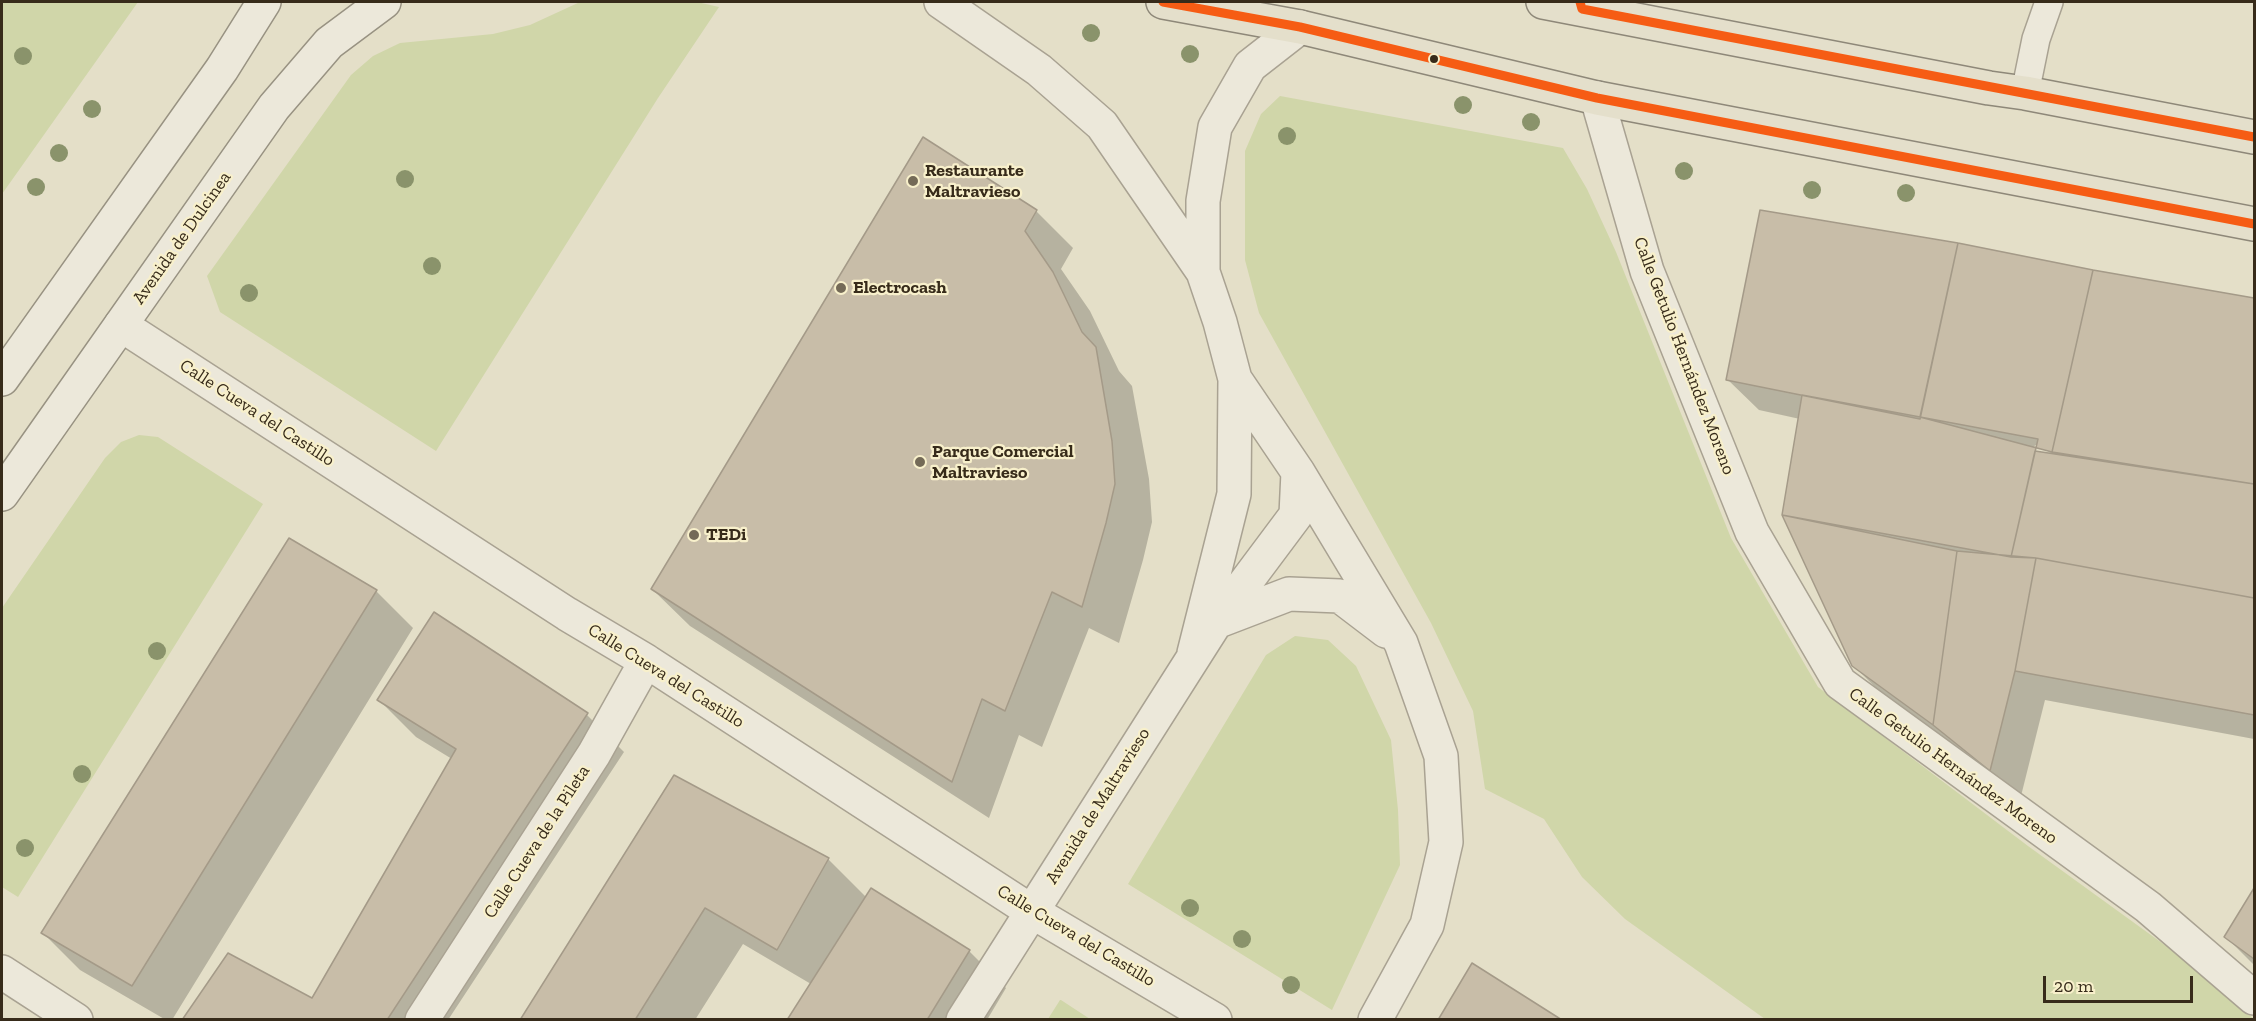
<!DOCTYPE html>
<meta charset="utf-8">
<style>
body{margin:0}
#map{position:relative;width:2256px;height:1021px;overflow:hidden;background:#e4dfc8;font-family:"Zilla Slab",serif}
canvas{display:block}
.frame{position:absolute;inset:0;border:3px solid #372b1a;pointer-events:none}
.scale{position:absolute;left:2043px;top:976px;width:150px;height:27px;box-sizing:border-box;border:3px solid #372b1a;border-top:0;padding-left:8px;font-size:18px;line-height:21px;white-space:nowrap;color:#372b1a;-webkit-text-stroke:4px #f8f0cb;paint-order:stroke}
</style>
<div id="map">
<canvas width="2256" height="1021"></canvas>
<div class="frame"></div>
<div class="scale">20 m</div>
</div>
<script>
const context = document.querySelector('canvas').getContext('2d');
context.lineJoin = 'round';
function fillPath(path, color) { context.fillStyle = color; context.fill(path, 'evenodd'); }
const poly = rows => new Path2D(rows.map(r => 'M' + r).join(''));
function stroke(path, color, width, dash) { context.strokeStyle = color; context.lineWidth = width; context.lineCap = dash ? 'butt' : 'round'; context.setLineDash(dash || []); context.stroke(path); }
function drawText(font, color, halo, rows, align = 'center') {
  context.font = font + ' "Zilla Slab",serif'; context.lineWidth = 4.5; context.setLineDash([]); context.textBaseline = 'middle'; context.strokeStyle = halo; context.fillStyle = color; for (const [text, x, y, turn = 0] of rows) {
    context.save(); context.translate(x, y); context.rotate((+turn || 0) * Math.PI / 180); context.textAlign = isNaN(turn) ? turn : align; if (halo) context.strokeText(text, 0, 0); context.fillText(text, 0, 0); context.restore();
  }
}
const green = poly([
 [2,2,138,2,2,194],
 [580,2,697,2,719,7,658,98,436,451,220,312,207,276,351,75,373,56,400,43,493,34,530,25],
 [1280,96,1563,148,1587,189,1616,252,1731,538,1818,687,2028,846,2191,964,2254,1019,1765,1019,1625,919,1582,877,1544,819,1485,789,1473,711,1431,623,1259,313,1245,260,1245,151,1261,114],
 [139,435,158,437,263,504,18,897,2,887,2,608,105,458,121,442],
 [1295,636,1328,640,1356,666,1391,740,1398,810,1400,865,1332,1010,1128,884,1266,655],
 [1060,1000,1061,1000,1090,1019,1048,1019]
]);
const shadow = poly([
 [1036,211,1073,248,1061,269,1090,311,1119,371,1132,386,1149,479,1152,522,1143,560,1119,643,1089,628,1042,747,1019,735,989,818,690,626,652,589],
 [2093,272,2254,299,2254,739,2045,700,2020,800,1884,696,1853,665,1783,515,1800,419,1759,410,1728,380],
 [2035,445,2056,452,2056,453,2033,452],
 [376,591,413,628,172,1020,166,1020,80,970,43,933],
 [434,614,587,715,624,752,448,1020,184,1020,312,1000,452,759,416,737,379,700],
 [675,777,828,859,866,897,969,951,1006,988,987,1020,788,1020,811,984,743,944,695,1020,521,1020],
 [2254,891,2254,965,2226,937]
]);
const building = poly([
 [923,137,1037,210,1025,231,1053,272,1082,332,1096,347,1112,441,1115,484,1106,523,1082,607,1052,592,1005,711,982,699,952,782,651,589,923,137],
 [1760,210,1958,243,1920,419,1726,380,1760,210],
 [1958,243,2093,270,2052,452,1920,417,1958,243],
 [2093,270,2254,298,2254,484,2052,452,2093,270],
 [1802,395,2038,439,2011,557,1782,515,1802,395],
 [2035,451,2254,484,2254,598,2036,558,2011,557,2035,451],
 [1782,515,1957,551,1933,725,1852,666,1782,515],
 [289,538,377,590,132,986,41,933,289,538],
 [1957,551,2036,558,2015,671,1990,771,1933,725,1957,551],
 [2036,558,2254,598,2254,715,2015,671,2036,558],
 [434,612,588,713,387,1020,182,1020,228,953,312,998,456,749,377,700,434,612],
 [674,775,829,858,777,950,705,908,635,1020,520,1020,674,775],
 [871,888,970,950,927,1020,787,1020,871,888],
 [2254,888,2254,959,2224,937,2254,888],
 [1472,963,1562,1020,1438,1020,1472,963]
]);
const service = poly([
 [2025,93,2036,39,2049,2]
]);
const minor = poly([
 [941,2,1039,70,1102,125,1203,272,1220,322,1235,379,1234,494,1194,653],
 [1597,98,1647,271,1752,532,1840,683,2148,907,2254,998],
 [1203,272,1203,201,1215,127,1250,66,1300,27],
 [121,325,567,614,646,661,1031,911,1215,1020],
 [1235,379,1298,472,1401,643,1441,756,1446,842,1427,925,1375,1020],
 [1216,622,1296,515,1298,472],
 [2,972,76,1020],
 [422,1020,594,754,646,661],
 [963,1020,1216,622,1289,594,1340,596,1386,631]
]);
const secondary = poly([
 [2,379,222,69,264,2],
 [2,494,274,107,329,43,384,2]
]);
const primary = poly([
 [1163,2,1300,27,1597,98,2254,224],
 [1543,2,1989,88,2025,93,2254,137]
]);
const bus1 = poly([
 [1163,2,1300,27,1597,98,2254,224],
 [1580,2,1582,9,2254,137]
]);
const trees = [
 [1091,33],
 [1190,54],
 [23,56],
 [1463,105],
 [92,109],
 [1531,122],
 [1287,136],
 [59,153],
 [1684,171],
 [405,179],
 [36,187],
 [1812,190],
 [1906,193],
 [432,266],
 [249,293],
 [157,651],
 [82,774],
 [25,848],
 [1190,908],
 [1242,939],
 [1291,985]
];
const markers = [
 [1434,59,5,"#372b1a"],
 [913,181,6,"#746a57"],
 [841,288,6,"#746a57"],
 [920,462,6,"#746a57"],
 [694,535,6,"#746a57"]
];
const poiNames = [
 ["Restaurante",925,171],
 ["Maltravieso",925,192],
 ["Electrocash",853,288],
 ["Parque Comercial",932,452],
 ["Maltravieso",932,473],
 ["TEDi",706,535]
];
const streetNames = [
 ["Avenida de Dulcinea",182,238,-55],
 ["Calle Getulio Hernández Moreno",1684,356,69],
 ["Calle Cueva del Castillo",257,413,33],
 ["Calle Cueva del Castillo",666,676,32],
 ["Calle Getulio Hernández Moreno",1953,766,36],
 ["Avenida de Maltravieso",1098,806,-58],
 ["Calle Cueva de la Pileta",537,842,-57],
 ["Calle Cueva del Castillo",1076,936,31]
];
fillPath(green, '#d0d6a9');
fillPath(shadow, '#0003');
fillPath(building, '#c8bda8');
stroke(building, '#a49a88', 1.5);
stroke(service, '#a9a292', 30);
stroke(minor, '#a9a292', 36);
stroke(secondary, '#989282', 36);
stroke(primary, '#8e8879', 36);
stroke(service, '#ece8da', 27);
stroke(minor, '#ece8da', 33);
stroke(secondary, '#ece8da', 33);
stroke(primary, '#e4dfcb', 33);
stroke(bus1, '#f65c14', 9);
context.fillStyle = '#8a936b';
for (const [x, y] of trees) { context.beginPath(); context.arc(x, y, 9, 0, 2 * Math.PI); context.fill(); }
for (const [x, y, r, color] of markers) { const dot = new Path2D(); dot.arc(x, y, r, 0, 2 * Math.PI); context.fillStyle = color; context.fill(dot); stroke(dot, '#f8f0cb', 2); }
drawText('bold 18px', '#372b1a', '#f8f0cb', poiNames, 'left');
drawText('18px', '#372b1a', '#f8f0cb', streetNames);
</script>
